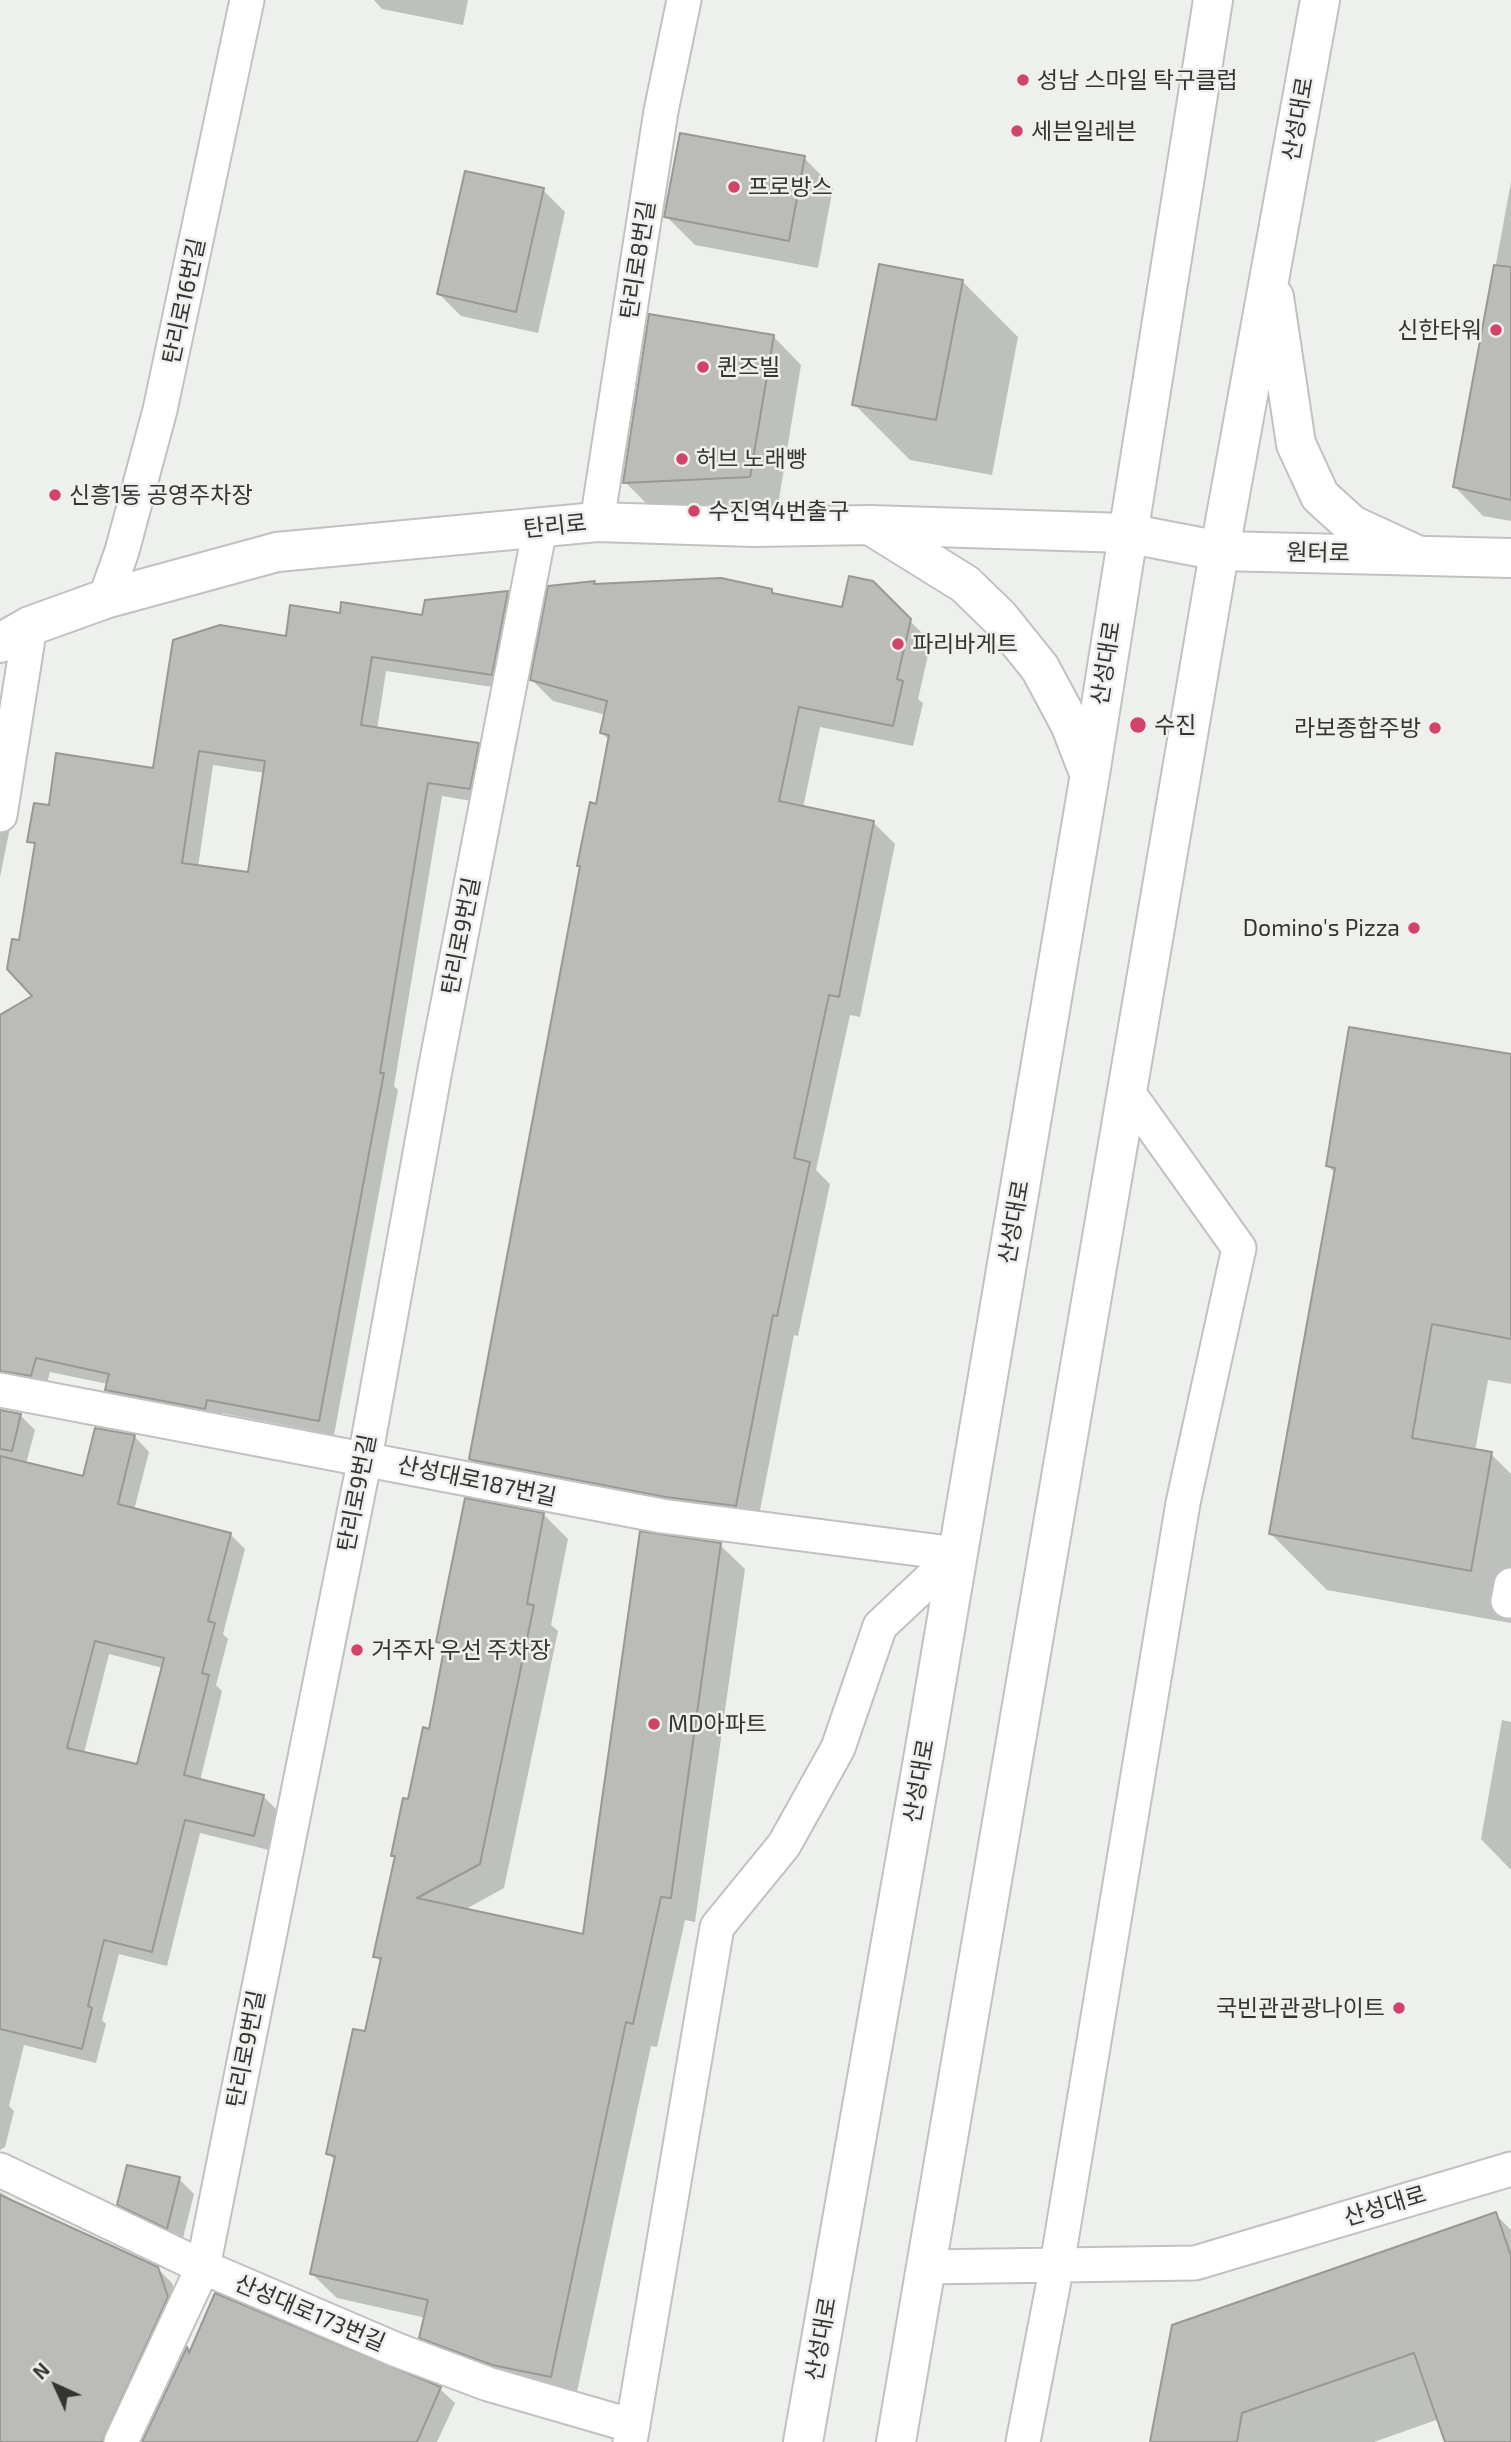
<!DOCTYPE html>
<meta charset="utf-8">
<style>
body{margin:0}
#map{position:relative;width:1511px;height:2442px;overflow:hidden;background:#eef0ed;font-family:"Exo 2",sans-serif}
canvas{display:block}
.north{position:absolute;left:21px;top:2351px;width:70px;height:70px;-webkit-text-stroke:5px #eef0ed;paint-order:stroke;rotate:315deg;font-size:19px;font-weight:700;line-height:28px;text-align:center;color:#343533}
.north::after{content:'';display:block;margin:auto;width:24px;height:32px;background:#343533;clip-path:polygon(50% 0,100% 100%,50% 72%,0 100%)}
</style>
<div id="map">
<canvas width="1511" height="2442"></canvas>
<div class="north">N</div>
</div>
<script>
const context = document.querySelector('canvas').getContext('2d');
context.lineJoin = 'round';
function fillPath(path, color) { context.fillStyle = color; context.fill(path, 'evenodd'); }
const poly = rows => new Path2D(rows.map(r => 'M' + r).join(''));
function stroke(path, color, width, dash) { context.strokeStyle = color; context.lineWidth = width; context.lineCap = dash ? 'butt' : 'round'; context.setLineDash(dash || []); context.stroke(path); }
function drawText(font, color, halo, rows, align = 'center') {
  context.font = font + ' "Exo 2","Noto Sans KR",sans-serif'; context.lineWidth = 5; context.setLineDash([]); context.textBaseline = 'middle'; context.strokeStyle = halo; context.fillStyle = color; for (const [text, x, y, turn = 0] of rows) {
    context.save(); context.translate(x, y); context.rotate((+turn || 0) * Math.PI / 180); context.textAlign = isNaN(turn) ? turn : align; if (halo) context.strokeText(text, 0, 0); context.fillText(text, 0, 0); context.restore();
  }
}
const shadow = poly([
 [374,0,468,0,463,25,382,9],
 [804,158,833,187,818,268,695,245,666,216],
 [1511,182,1511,521,1483,516,1455,487],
 [543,190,565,212,538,333,461,316,439,294],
 [962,281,1018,337,992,475,910,460,854,404],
 [773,336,801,365,778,505,653,510,625,482],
 [594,583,597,586,771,591,777,596,844,609,872,583,931,642,918,699,923,703,913,746,820,727,803,808,874,823,895,844,860,1017,850,1015,816,1170,830,1184,798,1336,794,1335,757,1526,492,1479,471,1458,581,867,579,865,597,806,609,740,602,733,606,715,553,701,532,680],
 [508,593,522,607,506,689,386,671,377,730,478,745,493,759,484,803,442,796,394,1086,398,1090,334,1435,222,1413,219,1423,121,1404,107,1390,108,1384,50,1372,45,1390,0,1392,0,1020,35,997,21,942,51,807,154,770,287,638,341,615,424,617],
 [213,765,265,773,250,874,198,867],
 [0,777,17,793,0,877],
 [1511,1056,1511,1384,1488,1380,1475,1451,1491,1454,1511,1474,1511,1623,1327,1590,1271,1534,1336,1174,1327,1165],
 [0,1410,20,1415,35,1430,26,1464,84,1478,96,1430,135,1437,149,1452,134,1510,230,1534,245,1549,223,1634,228,1639,216,1685,222,1691,200,1781,263,1796,278,1811,269,1850,200,1833,167,1966,119,1954,102,2020,106,2024,96,2063,24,2045,9,2106,14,2111,5,2147,0,2150],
 [109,1654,163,1668,138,1766,84,1753],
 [544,1515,568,1539,551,1625,558,1631,504,1888,464,1910,585,1936,720,1545,745,1569,695,1922,685,1920,657,2047,651,2046,575,2401,446,2362,421,2337,426,2318,337,2298,312,2274,336,2161,328,2154,367,2033,382,1963,375,1956,396,1858,393,1855,430,1731,446,1649,438,1642],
 [1502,1720,1511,1722,1511,1870,1481,1839],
 [179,2179,194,2194,182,2242,134,2219,119,2204],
 [0,2192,25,2207,157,2268,172,2283,182,2312,121,2442,0,2442],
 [1495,2214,1511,2230,1511,2442,1447,2442,1439,2419,1374,2442,1152,2442],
 [216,2295,440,2389,455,2403,437,2442,144,2442,187,2350,191,2353]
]);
const building = poly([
 [680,133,805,156,789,241,664,217,680,133],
 [465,171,544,188,516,312,437,294,465,171],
 [879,264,963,280,936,420,852,405,879,264],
 [1494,265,1511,267,1511,500,1453,487,1494,265],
 [649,314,774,335,750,477,623,483,649,314],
 [849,576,873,581,911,619,897,679,903,681,893,726,799,707,779,801,874,821,839,997,829,995,794,1158,810,1162,777,1316,773,1315,736,1506,665,1497,472,1460,469,1459,568,931,580,866,577,866,590,802,596,804,609,735,600,733,607,701,530,680,548,586,595,581,594,584,721,578,772,589,772,593,842,607,849,576],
 [508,591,492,675,372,657,361,725,479,743,470,789,428,783,380,1073,384,1073,319,1421,207,1400,205,1409,105,1390,109,1374,36,1358,31,1376,0,1371,0,1015,32,996,7,969,12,939,19,940,35,843,27,842,34,803,49,805,56,753,153,768,173,640,220,625,286,636,290,605,340,613,341,602,422,615,425,600,508,591],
 [199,751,265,761,248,872,182,863,199,751],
 [1349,1027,1511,1054,1511,1339,1432,1324,1412,1438,1492,1452,1471,1571,1269,1534,1335,1168,1326,1166,1349,1027],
 [0,1410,21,1414,12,1451,0,1449,0,1410],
 [95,1428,135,1435,118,1504,231,1533,208,1621,215,1623,202,1673,209,1675,184,1775,264,1795,254,1836,185,1820,152,1952,104,1940,88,2006,92,2008,82,2049,0,2029,0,1456,83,1476,95,1428],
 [95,1641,164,1658,137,1764,67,1748,95,1641],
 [465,1498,544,1513,527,1604,534,1605,480,1864,417,1898,583,1934,640,1531,721,1543,671,1898,661,1897,633,2024,626,2022,551,2377,492,2365,419,2338,428,2300,310,2274,335,2156,326,2154,353,2029,365,2031,381,1958,373,1957,395,1856,391,1856,403,1798,408,1799,423,1727,429,1729,445,1644,436,1642,465,1498],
 [127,2165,180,2177,167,2229,117,2205,127,2165],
 [0,2195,158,2267,168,2297,102,2442,0,2442,0,2195],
 [1496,2212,1511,2256,1511,2442,1445,2442,1414,2353,1242,2413,1237,2442,1150,2442,1172,2325,1496,2212],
 [215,2293,441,2387,417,2442,142,2442,187,2347,189,2353,215,2293]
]);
const street = poly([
 [597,522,661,111,684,0],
 [105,599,122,551,160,410,247,0],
 [0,815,30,626],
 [0,1390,662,1516,957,1554],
 [1508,1601,1511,1585],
 [0,2170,203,2267,397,2350,488,2384,633,2426],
 [925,2267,1195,2263,1511,2169],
 [121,2442,203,2267,365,1458,435,1070,540,528],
 [630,2442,717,1927,784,1845,838,1748,880,1626,957,1554],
 [1023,2442,1057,2265,1183,1503,1239,1248,1127,1091]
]);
const secondary = poly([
 [0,643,30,626,105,599,277,552,597,522,753,527,870,525,1126,533,1220,551,1511,558]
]);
const primary = poly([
 [1274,297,1296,444,1320,496,1352,525,1417,555],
 [870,525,965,584,999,617,1040,668,1070,724,1089,773],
 [803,2442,924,1754,1090,774,1213,0],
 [896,2442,1216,571,1320,0]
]);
const markers = [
 [1023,80,7,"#d24369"],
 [1017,131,7,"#d24369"],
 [734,187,7,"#d24369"],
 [1496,330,7,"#d24369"],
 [703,367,7,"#d24369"],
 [682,459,7,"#d24369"],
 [55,495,7,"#d24369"],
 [694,511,7,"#d24369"],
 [898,644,7,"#d24369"],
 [1138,725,9,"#d24369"],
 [1435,728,7,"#d24369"],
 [1414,928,7,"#d24369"],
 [357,1650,7,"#d24369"],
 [654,1724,7,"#d24369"],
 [1399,2008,7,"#d24369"]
];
const poiNames = [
 ["성남 스마일 탁구클럽",1037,80],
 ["세븐일레븐",1031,131],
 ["프로방스",748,187],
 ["신한타워",1482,330,"right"],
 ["퀸즈빌",717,367],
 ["허브 노래빵",696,459],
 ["신흥1동 공영주차장",69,495],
 ["수진역4번출구",708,511],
 ["파리바게트",912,644],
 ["수진",1154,725],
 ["라보종합주방",1421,728,"right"],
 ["Domino's Pizza",1400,928,"right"],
 ["거주자 우선 주차장",371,1650],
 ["MD아파트",668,1724],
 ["국빈관관광나이트",1385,2008,"right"]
];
const streetNames = [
 ["산성대로",1298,119,-80],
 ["탄리로8번길",638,260,-81],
 ["탄리로16번길",184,301,-78],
 ["탄리로",555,526,-6],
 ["원터로",1318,553,1],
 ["산성대로",1106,663,-81],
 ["탄리로9번길",461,936,-79],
 ["산성대로",1014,1222,-80],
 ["산성대로187번길",477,1481,12],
 ["탄리로9번길",357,1493,-79],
 ["산성대로",919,1781,-80],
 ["탄리로9번길",246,2049,-79],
 ["산성대로",1385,2206,-17],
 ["산성대로173번길",310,2313,23],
 ["산성대로",821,2339,-80]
];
fillPath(shadow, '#0003');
fillPath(building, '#bbbbb8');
stroke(building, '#989894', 2);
stroke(street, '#c0c2bf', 37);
stroke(secondary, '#c0c2bf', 42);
stroke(primary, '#c0c2bf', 42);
stroke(street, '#fff', 33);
stroke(secondary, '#fff', 38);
stroke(primary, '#fff', 38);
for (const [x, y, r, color] of markers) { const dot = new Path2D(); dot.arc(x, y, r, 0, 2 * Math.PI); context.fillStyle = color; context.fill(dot); stroke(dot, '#eef0ed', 2.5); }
drawText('23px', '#343533', '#eef0ed', poiNames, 'left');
drawText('23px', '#343533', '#eef0ed', streetNames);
</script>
